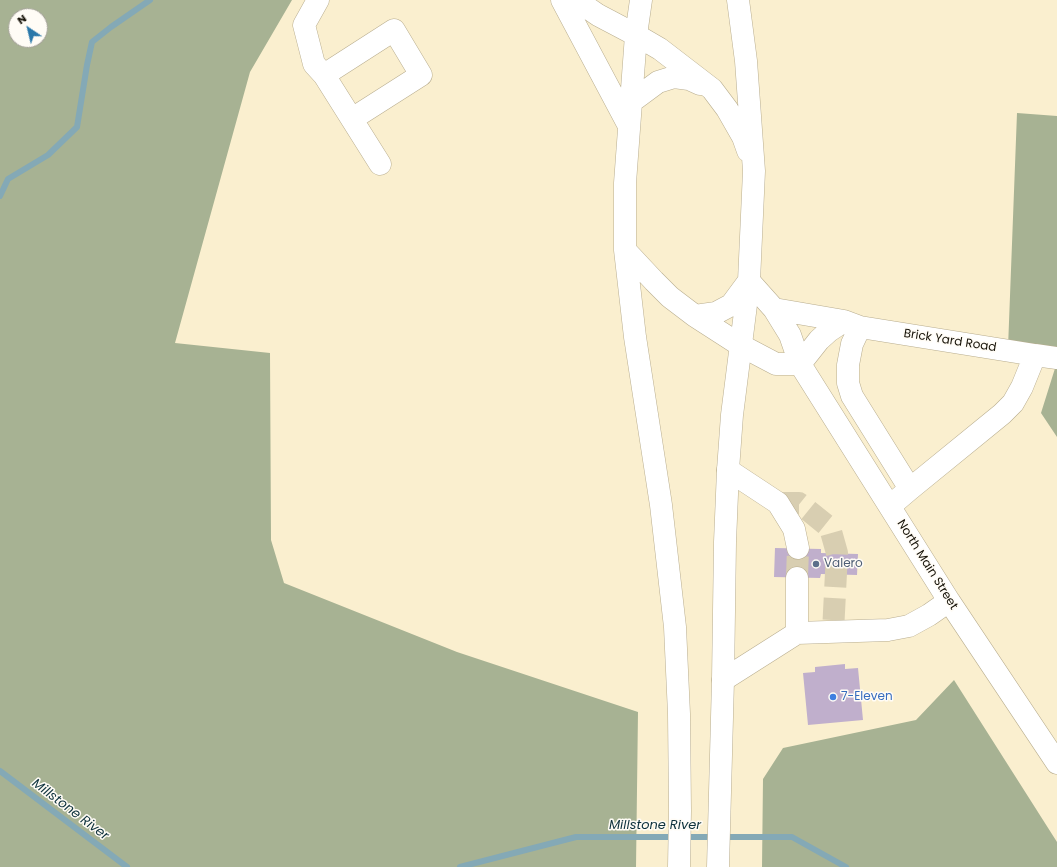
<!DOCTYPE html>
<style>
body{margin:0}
#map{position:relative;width:1057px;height:867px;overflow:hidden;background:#faefcf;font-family:Poppins,sans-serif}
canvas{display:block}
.north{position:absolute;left:8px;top:8px;width:40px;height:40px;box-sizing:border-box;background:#fffcf6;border:1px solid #a19e96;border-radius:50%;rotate:325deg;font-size:11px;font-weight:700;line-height:16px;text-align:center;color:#141006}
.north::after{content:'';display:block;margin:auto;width:14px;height:18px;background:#2a78aa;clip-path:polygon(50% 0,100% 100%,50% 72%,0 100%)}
</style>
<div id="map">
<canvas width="1057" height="867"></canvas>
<div class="north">N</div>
</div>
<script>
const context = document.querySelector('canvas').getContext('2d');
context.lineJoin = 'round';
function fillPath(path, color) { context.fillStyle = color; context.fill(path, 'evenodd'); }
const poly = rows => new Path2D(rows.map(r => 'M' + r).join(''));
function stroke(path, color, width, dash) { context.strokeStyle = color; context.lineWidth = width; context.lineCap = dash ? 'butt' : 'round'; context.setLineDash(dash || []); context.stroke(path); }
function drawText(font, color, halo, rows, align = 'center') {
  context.font = font + ' Poppins,sans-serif'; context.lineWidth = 3; context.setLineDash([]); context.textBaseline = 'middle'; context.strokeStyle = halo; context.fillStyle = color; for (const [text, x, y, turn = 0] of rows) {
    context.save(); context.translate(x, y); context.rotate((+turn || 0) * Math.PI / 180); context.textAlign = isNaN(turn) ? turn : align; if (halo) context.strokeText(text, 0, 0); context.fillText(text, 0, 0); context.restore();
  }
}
const forest = poly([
 [0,0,292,0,250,72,175,343,270,353,271,540,284,583,457,652,638,712,636,867,0,867],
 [16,16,40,16,40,40,16,40],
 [1017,113,1057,116,1057,356,1008,348],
 [1057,362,1057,437,1041,413],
 [954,680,1057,842,1057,867,762,867,763,779,783,748,916,720]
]);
const stream = poly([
 [0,196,8,179,48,155,77,127,87,65,92,42,111,27,150,0],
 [0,771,127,867],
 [460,867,576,837,792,837,846,867]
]);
const building = poly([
 [775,548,821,549,821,553,858,554,857,575,821,574,820,578,774,577],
 [845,664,845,669,858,668,863,720,808,725,803,673,815,672,815,667]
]);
const minorTunnel = poly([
 [778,503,799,503,830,528,837,553,833,632],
 [797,578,798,548]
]);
const minor = poly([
 [318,0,304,25,314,64,324,75,380,164],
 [324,75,394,30,421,75,352,119],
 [749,281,774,309,790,335,800,364,949,601,1057,763],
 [774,309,844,321,860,327,1035,355,1057,358],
 [860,327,852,344,848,365,848,383,852,396,910,489],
 [740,345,776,364,800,364],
 [800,364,819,340,829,331,844,321],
 [728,470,778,503,794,529,798,548],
 [890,506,910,489,1002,414,1013,403,1022,387,1035,355],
 [797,578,797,633],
 [723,680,797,633,888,630,909,626,929,615,949,601]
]);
const highway = poly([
 [562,0,629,126],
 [576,0,598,15,636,35,660,49,712,89,727,109,743,137,748,151],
 [641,0,636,35,625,183,625,250,635,337,661,505,675,627,679,714,680,811,679,867],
 [631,102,658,82,674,77,689,79,700,84],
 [625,250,654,281,670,297,695,316,740,345],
 [695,316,716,313,731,305,748,282],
 [718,867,723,680,725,542,728,470,732,415,749,281,754,171,746,61,738,0]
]);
const markers = [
 [816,564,4,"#5c6f8a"],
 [833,697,4,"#3f7fe0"]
];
const streetNames = [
 ["Brick Yard Road",950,341,9],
 ["North Main Street",927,565,58]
];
const serviceNames = [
 ["Valero",824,564]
];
const shopNames = [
 ["7-Eleven",841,697]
];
const waterNames = [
 ["Millstone River",70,810,37],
 ["Millstone River",655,826]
];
fillPath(forest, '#a7b293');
stroke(stream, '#84a9b6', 6);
fillPath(building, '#c0afcc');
stroke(minorTunnel, '#d8ceb1', 22, [22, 11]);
stroke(minor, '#b8ad8f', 23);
stroke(highway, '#b8ad8f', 23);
stroke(minor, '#fff', 22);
stroke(highway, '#fff', 22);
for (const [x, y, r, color] of markers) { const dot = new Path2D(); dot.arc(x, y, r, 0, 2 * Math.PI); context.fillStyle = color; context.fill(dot); stroke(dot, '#fffcf6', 1.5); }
drawText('12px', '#141006', '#fffcf6', streetNames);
drawText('12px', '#4e5e75', '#fffcf6', serviceNames, 'left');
drawText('12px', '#366cbe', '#fffcf6', shopNames, 'left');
drawText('italic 13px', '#0d313c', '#fffcf6', waterNames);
</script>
